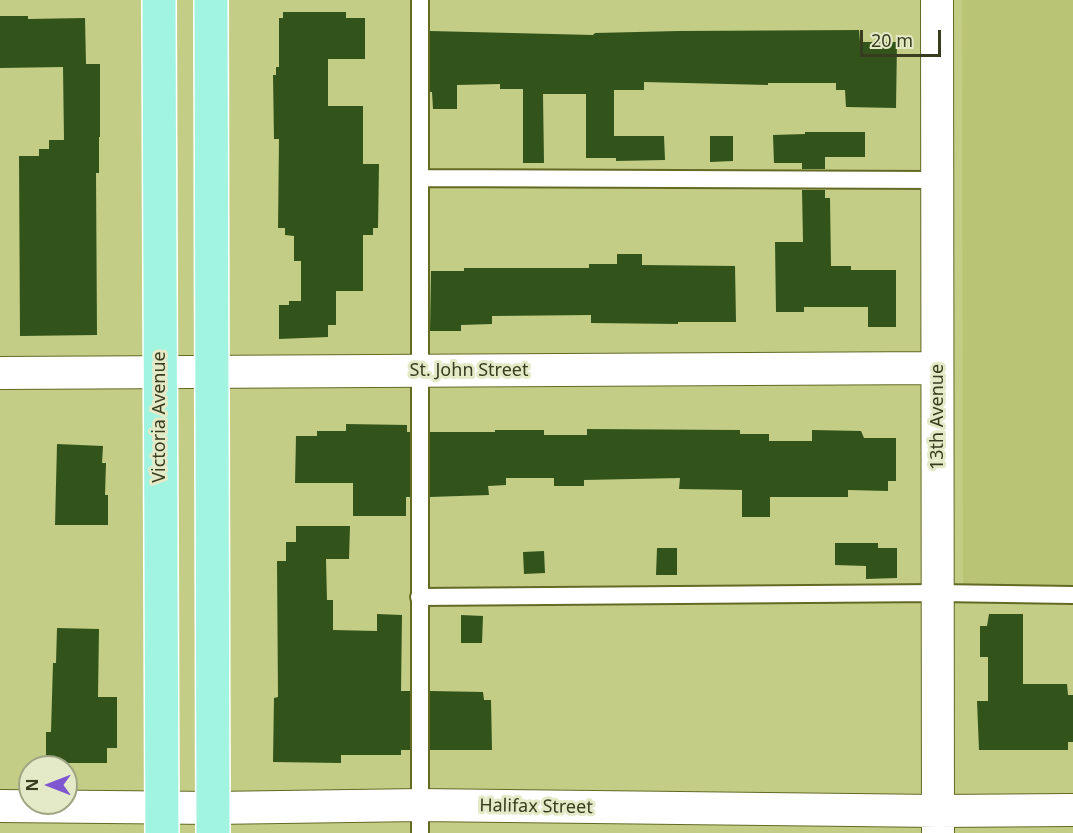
<!DOCTYPE html>
<style>
body{margin:0}
#map{position:relative;width:1073px;height:833px;overflow:hidden;background:#c3cd86;font-family:"Noto Sans",sans-serif}
canvas{display:block}
.north{position:absolute;left:18px;top:755px;width:60px;height:60px;box-sizing:border-box;background:#e4eac7;border:2px solid #a0a584;border-radius:50%;rotate:270deg;font-size:16px;font-weight:700;line-height:24px;text-align:center;color:#393d20}
.north::after{content:'';display:block;margin:auto;width:21px;height:27px;background:#7e56d0;clip-path:polygon(50% 0,100% 100%,50% 72%,0 100%)}
.scale{position:absolute;left:860px;top:30px;width:81px;height:27px;box-sizing:border-box;border:3px solid #393d20;border-top:0;padding-left:8px;font-size:18px;line-height:21px;white-space:nowrap;color:#393d20;-webkit-text-stroke:4px #e4eac7;paint-order:stroke}
</style>
<div id="map">
<canvas width="1073" height="833"></canvas>
<div class="north">N</div>
<div class="scale">20 m</div>
</div>
<script>
const context = document.querySelector('canvas').getContext('2d');
context.lineJoin = 'round';
function fillPath(path, color) { context.fillStyle = color; context.fill(path, 'evenodd'); }
const poly = rows => new Path2D(rows.map(r => 'M' + r).join(''));
function stroke(path, color, width, dash) { context.strokeStyle = color; context.lineWidth = width; context.lineCap = dash ? 'butt' : 'round'; context.setLineDash(dash || []); context.stroke(path); }
function drawText(font, color, halo, rows, align = 'center') {
  context.font = font + ' "Noto Sans",sans-serif'; context.lineWidth = 6; context.setLineDash([]); context.textBaseline = 'middle'; context.strokeStyle = halo; context.fillStyle = color; for (const [text, x, y, turn = 0] of rows) {
    context.save(); context.translate(x, y); context.rotate((+turn || 0) * Math.PI / 180); context.textAlign = isNaN(turn) ? turn : align; if (halo) context.strokeText(text, 0, 0); context.fillText(text, 0, 0); context.restore();
  }
}
const built = poly([
 [962,0,1073,0,1073,591,963,591]
]);
const building = poly([
 [283,12,346,12,346,18,365,18,365,59,328,59,328,106,363,106,363,164,379,164,378,228,373,228,373,235,363,235,363,291,336,291,336,325,328,325,328,337,279,339,279,305,289,305,289,301,301,301,301,261,294,261,294,236,285,235,285,228,278,228,279,139,274,139,273,75,276,75,276,67,279,67,279,18,283,18],
 [0,16,28,16,28,19,85,18,86,64,100,64,100,137,99,137,99,173,96,173,97,335,20,336,19,156,39,156,39,149,49,149,49,140,64,140,63,67,0,68],
 [859,30,860,42,897,42,896,108,846,107,845,90,836,90,836,83,768,83,768,85,644,82,644,90,614,90,614,136,664,136,665,160,616,161,616,158,586,158,586,94,543,94,544,163,523,163,523,89,500,89,500,84,457,85,457,109,433,109,432,92,430,92,430,31,593,35,595,33,679,31],
 [805,132,865,132,865,157,825,157,825,169,802,169,802,163,774,163,773,135,805,134],
 [710,136,733,136,733,161,710,162],
 [802,190,825,190,825,198,830,198,831,266,851,266,851,270,896,270,896,327,868,327,868,307,804,307,804,312,776,312,775,242,803,242],
 [617,254,642,254,642,265,735,266,736,322,678,322,678,324,591,323,591,315,492,316,492,324,461,325,461,331,430,331,431,271,464,271,464,268,589,268,589,264,617,264],
 [346,424,407,425,407,432,410,432,410,497,406,497,406,516,353,516,353,483,295,483,296,436,317,436,317,431,346,431],
 [587,429,740,430,740,434,769,434,769,441,812,441,812,430,861,431,864,438,896,438,896,481,888,481,888,491,848,490,848,497,770,497,770,517,742,517,742,490,679,489,680,478,584,480,584,486,554,486,554,478,506,478,506,485,488,486,489,495,430,497,430,432,495,432,495,430,544,430,544,435,587,435],
 [57,444,103,446,102,463,106,463,105,495,108,495,108,525,55,525],
 [296,526,350,526,349,559,326,559,327,600,333,600,333,630,377,631,377,614,402,615,401,691,410,691,410,750,401,750,401,755,341,755,341,763,273,762,274,698,278,697,277,561,286,561,286,542,296,542],
 [835,543,878,543,878,548,897,548,897,578,866,579,866,566,835,565],
 [657,548,677,548,677,575,656,575],
 [544,551,545,573,524,574,523,552],
 [989,614,1023,614,1023,684,1067,684,1068,695,1073,695,1073,742,1068,742,1068,750,979,750,977,701,988,701,988,657,980,657,980,626,987,626],
 [461,615,483,616,482,643,461,643],
 [57,628,99,629,98,697,117,697,117,748,107,748,107,763,46,763,46,732,51,732,53,663,56,663],
 [430,691,483,692,484,700,491,700,492,750,430,750]
]);
const service = poly([
 [420,178,937,180],
 [419,597,938,593,1073,595],
 [420,833,420,0]
]);
const minor = poly([
 [937,0,938,832],
 [0,373,937,368],
 [0,806,213,808,420,805,938,811,1073,810]
]);
const primary = poly([
 [159,0,162,833],
 [211,0,213,833]
]);
const streetNames = [
 ["St. John Street",469,371],
 ["Victoria Avenue",160,417,-90],
 ["13th Avenue",938,417,-90],
 ["Halifax Street",536,807,1]
];
fillPath(built, '#bac475');
fillPath(building, '#32541b');
stroke(service, '#636a24', 20);
stroke(minor, '#636a24', 34);
stroke(primary, '#fff', 36);
stroke(service, '#fff', 16);
stroke(minor, '#fff', 32);
stroke(primary, '#a1f4e0', 33);
drawText('18px', '#393d20', '#e4eac7', streetNames);
</script>
